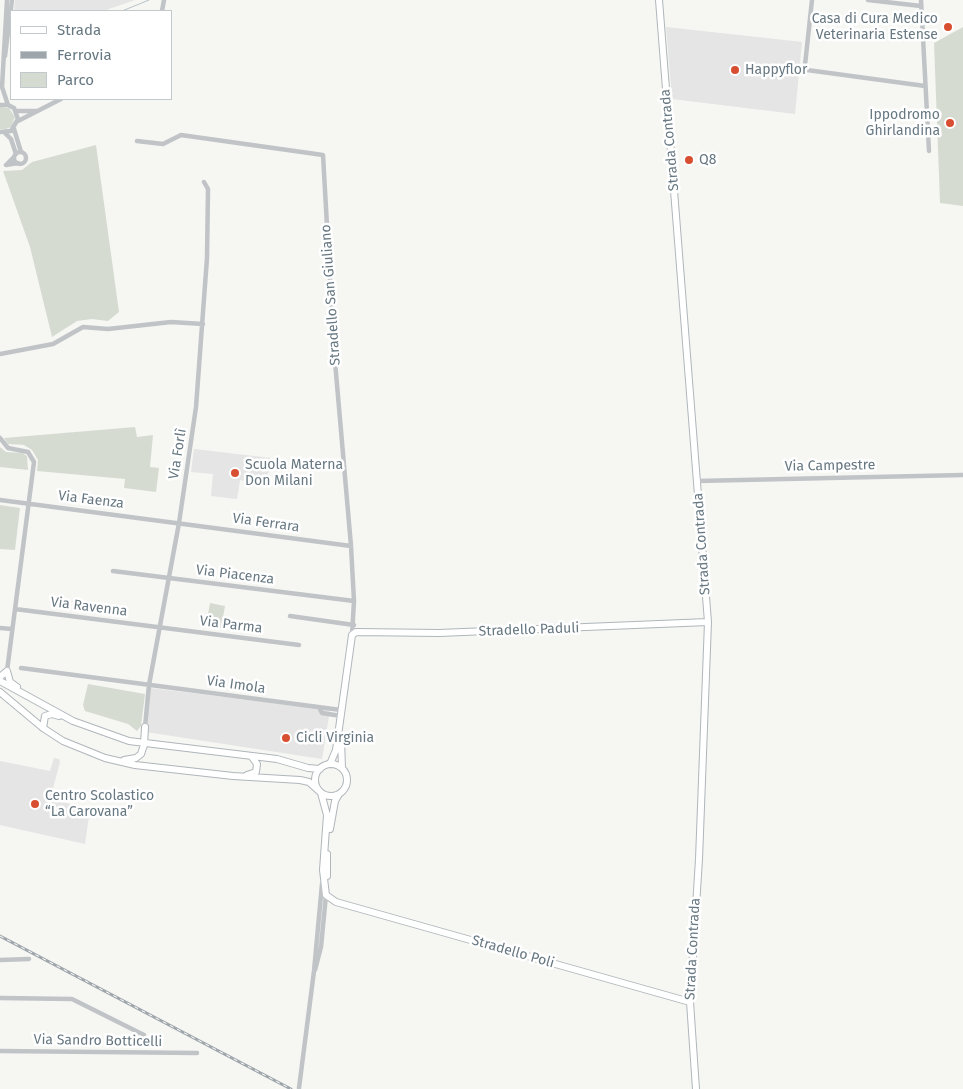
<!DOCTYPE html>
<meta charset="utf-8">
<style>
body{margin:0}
#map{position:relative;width:963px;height:1089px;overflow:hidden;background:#f6f6f3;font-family:"Fira Sans",sans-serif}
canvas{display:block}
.legend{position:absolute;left:10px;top:10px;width:162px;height:90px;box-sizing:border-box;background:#fff;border:1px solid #c2c9cd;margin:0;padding:6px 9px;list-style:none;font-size:15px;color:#677882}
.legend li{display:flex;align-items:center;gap:10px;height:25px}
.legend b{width:25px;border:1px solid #c2c9cd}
</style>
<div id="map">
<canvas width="963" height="1089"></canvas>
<ul class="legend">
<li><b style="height:6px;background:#fff"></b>Strada</li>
<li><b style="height:6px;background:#9fa6ab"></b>Ferrovia</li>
<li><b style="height:14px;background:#d6dbd2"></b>Parco</li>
</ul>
</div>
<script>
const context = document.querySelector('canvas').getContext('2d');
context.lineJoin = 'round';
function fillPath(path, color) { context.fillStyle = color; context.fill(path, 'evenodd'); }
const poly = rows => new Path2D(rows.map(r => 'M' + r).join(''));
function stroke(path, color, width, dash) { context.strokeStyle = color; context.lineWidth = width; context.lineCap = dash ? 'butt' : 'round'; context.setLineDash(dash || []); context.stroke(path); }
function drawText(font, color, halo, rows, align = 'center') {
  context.font = font + ' "Fira Sans",sans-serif'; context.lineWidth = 5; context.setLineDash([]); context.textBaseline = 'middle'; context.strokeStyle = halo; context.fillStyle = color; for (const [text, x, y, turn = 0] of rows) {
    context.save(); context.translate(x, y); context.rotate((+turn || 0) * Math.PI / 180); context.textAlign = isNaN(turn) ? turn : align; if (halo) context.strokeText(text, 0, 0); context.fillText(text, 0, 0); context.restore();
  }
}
const built = poly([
 [15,0,135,0,103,11,14,11],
 [666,27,802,42,795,114,672,99],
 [194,449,271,458,266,485,240,480,237,499,211,496,213,474,191,472],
 [150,688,330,710,322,759,146,732],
 [54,758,59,759,60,762,50,799,90,809,85,844,0,825,0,761,50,771]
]);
const green = poly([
 [963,27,963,206,940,203,934,43],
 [0,107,9,108,15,117,11,127,6,129,0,129],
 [96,145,119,312,108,321,92,319,77,321,52,337,30,247,3,171,22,170,32,162],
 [135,427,137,437,153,435,150,467,159,468,156,492,124,488,125,479,37,471,38,460,32,450,24,445,8,444,4,438],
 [0,447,6,452,22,453,27,456,28,470,0,467],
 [0,505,20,508,15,550,0,549],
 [210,603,225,606,221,628,206,626],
 [88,684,145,694,141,726,137,731,128,724,85,711,83,705]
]);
const stream = poly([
 [122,11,149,0]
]);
const street = poly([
 [7,0,2,87,8,105],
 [812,0,805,65,807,70,925,86],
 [868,0,921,6],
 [921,0,929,151],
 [162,11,164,0],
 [5,56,12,0],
 [0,105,8,105,14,108,18,119,11,131,0,132],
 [16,111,36,111],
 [18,121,61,99],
 [14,129,21,152],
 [5,133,11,139,16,154],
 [137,141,163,144,181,135,323,155,334,350,351,546,354,601,352,635],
 '14 158a6 6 0 1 1 12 0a6 6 0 1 1-12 0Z',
 [14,157,6,165,18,163],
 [0,354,53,344,83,327,108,329,171,322,203,324],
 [0,438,8,448,28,452,34,462,7,671],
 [697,481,963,475],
 [0,500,351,546],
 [113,571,354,601],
 [15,609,299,645],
 [290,616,354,625],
 [0,628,12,629],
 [21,668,341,710],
 [320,709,322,713,341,716],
 [145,727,149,685,179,523,196,407,207,258,208,189,204,182],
 [0,960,29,959],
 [315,970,321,947,326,895],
 [0,998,72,999,144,1035],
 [0,1051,197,1053],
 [299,1088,314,971,322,884]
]);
const secondary = poly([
 [659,0,708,622,699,859,690,1002,696,1089],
 [0,677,7,671,10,682,17,687],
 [0,681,73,721,129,741,277,759,308,768,320,769],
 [0,692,43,728,63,741,105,758,135,765,233,776,300,780,309,782,319,791],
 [43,728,45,716,52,714,59,716],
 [341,739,342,768],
 [124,760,136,758,141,754,144,745,145,727],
 [330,764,336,750,352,635,356,632,439,633,708,622],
 '315 780a16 16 0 1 1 32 0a16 16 0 1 1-32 0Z',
 [247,775,256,772,257,764,252,757],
 [321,793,327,815,323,870,326,895],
 [330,829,335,801,339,794],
 [327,876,327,854],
 [326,895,336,902,690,1002]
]);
const rail = poly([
 [0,936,291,1089]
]);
const markers = [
 [948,27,5,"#d84e31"],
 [735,70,5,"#d84e31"],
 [950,123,5,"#d84e31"],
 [689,160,5,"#d84e31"],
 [235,473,5,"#d84e31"],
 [286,738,5,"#d84e31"],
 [35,804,5,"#d84e31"]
];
const poiNames = [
 ["Casa di Cura Medico",938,19,"right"],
 ["Veterinaria Estense",938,35,"right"],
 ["Happyflor",745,70],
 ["Ippodromo",940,115,"right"],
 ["Ghirlandina",940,131,"right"],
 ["Q8",699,160],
 ["Scuola Materna",245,465],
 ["Don Milani",245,481],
 ["Cicli Virginia",296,738],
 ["Centro Scolastico",45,796],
 ["“La Carovana”",45,812]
];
const streetNames = [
 ["Strada Contrada",670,140,-95],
 ["Stradello San Giuliano",331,295,-94],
 ["Via Forlì",178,454,-81],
 ["Via Campestre",830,466,-1],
 ["Via Faenza",91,500,7],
 ["Via Ferrara",266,523,8],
 ["Strada Contrada",702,544,-94],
 ["Via Piacenza",235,575,7],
 ["Via Ravenna",89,607,7],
 ["Via Parma",231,625,7],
 ["Stradello Paduli",529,630,-2],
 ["Via Imola",236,685,8],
 ["Strada Contrada",693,949,-87],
 ["Stradello Poli",513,952,16],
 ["Via Sandro Botticelli",98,1041,1]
];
fillPath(built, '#e4e5e4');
fillPath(green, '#d6dbd2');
stroke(stream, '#b7c3c6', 1);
stroke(secondary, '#b0b6ba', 8);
stroke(street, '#c0c4c7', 4.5);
stroke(secondary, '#fff', 6);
stroke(rail, '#9fa6ab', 3);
stroke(rail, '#fff', 1, [4]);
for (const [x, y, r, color] of markers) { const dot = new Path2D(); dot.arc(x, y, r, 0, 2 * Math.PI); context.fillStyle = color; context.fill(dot); stroke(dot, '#fff', 2); }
drawText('14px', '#677882', '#fff', poiNames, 'left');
drawText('14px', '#677882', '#fff', streetNames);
</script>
